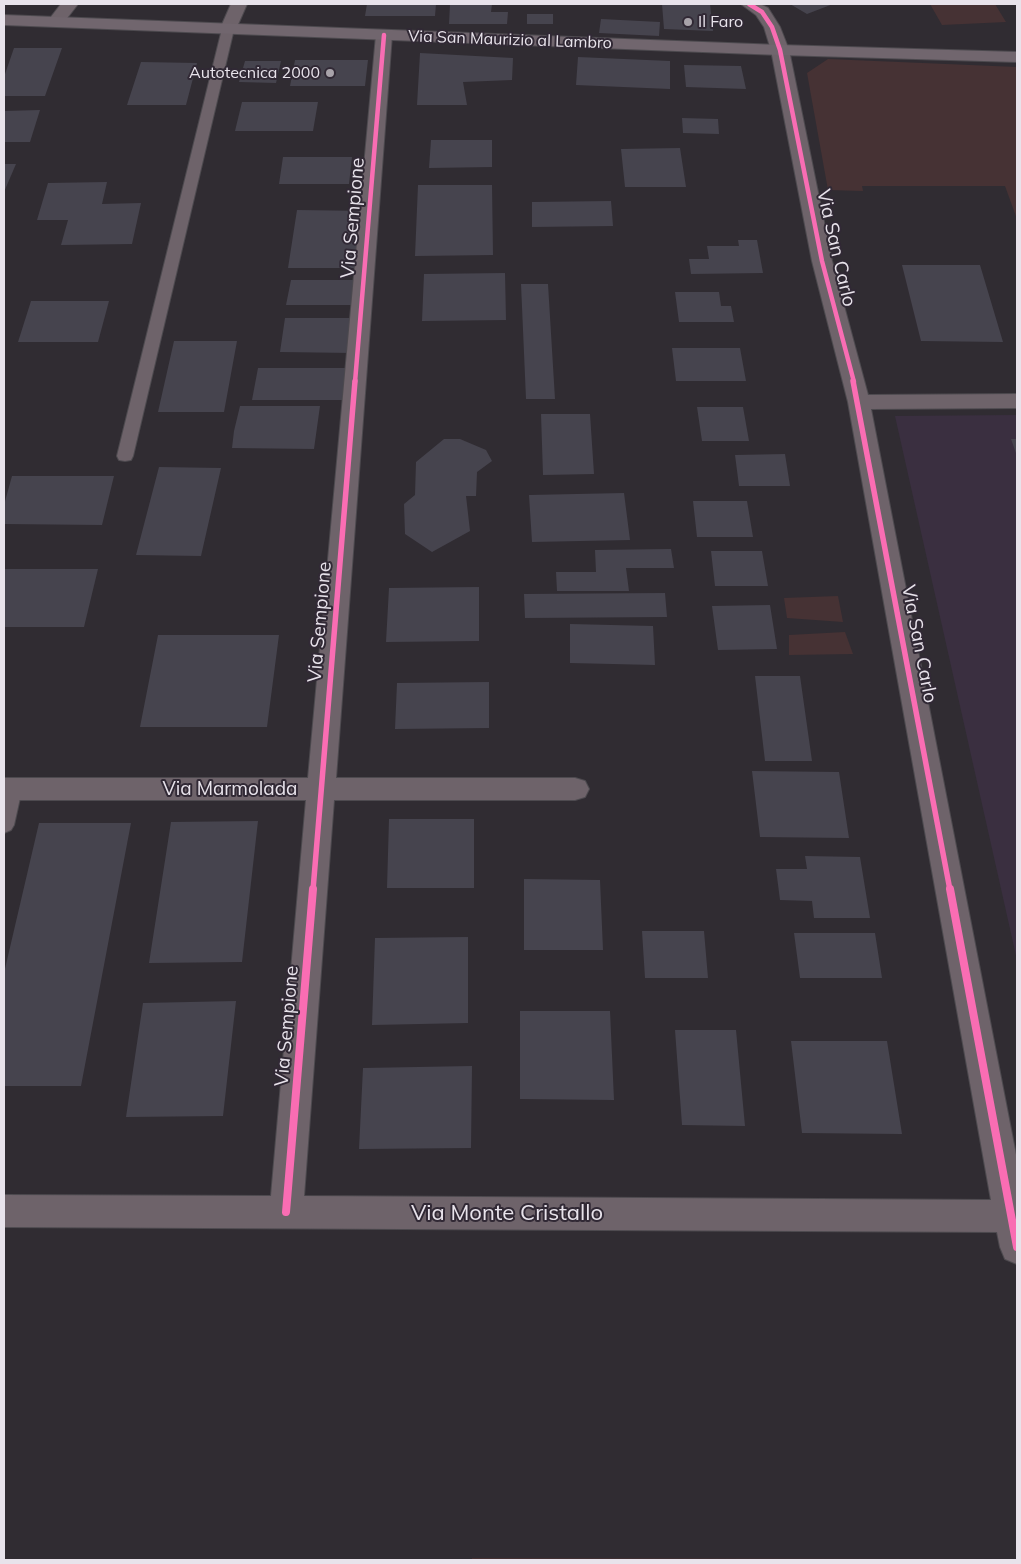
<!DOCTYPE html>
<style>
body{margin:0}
#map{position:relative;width:1021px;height:1564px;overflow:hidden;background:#302c32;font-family:Mulish,sans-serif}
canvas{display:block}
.frame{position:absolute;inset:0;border:5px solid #e8e3eb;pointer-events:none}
</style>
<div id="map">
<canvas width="1021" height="1564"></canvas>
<div class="frame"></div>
</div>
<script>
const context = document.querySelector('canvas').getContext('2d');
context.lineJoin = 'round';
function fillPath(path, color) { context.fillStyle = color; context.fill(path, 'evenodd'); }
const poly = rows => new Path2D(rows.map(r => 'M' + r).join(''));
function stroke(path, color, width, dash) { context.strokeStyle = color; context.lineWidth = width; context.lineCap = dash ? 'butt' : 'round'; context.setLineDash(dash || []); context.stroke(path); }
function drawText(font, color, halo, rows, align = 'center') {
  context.font = font + ' Mulish,sans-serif'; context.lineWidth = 4; context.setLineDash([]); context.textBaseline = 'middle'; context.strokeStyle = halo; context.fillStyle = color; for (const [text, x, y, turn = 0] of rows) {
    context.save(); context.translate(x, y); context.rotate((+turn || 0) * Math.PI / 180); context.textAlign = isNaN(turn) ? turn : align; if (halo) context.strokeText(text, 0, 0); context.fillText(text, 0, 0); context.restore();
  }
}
const built = poly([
 [1017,415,1017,960,895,416]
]);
const green = poly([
 [930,4,995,4,1006,22,942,25],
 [828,59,1017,67,1017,219,1005,186,862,186,863,191,828,190,807,73],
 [838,596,843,622,787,618,784,598],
 [845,632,853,654,789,655,789,635],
 [472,1558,1002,1559,1003,1560,472,1560]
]);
const building = poly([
 [367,4,436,4,435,16,365,16],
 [450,4,492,4,491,12,508,12,507,24,449,24],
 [662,4,710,4,713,31,664,29],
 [790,4,833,4,807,14],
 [527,14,553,14,553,24,527,24],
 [601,19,660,22,659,36,599,33],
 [14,48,62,48,45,96,4,96,4,77],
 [420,53,513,58,512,80,463,82,467,105,417,105],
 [578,57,670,61,670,89,576,85],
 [295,60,368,60,365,86,290,86],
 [245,61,281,61,276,83,239,82],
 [141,62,197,63,186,105,127,105],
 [684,65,741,66,746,89,686,87],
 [242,102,318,102,313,131,235,131],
 [40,110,30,142,4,142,4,111],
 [682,118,718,119,719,134,683,133],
 [431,140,492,140,492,167,429,168],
 [680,148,686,187,625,187,621,149],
 [283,157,352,157,349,184,279,184],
 [4,164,16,164,4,192],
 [107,182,102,204,141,203,132,244,61,245,68,220,37,220,48,183],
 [418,185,492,185,493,255,415,256],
 [611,201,613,226,532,227,532,202],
 [297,210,369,211,362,268,288,268],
 [738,240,757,240,763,273,691,274,689,259,709,259,707,246,739,246],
 [902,265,980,265,1003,342,921,341],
 [505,273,506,320,422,321,424,274],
 [291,280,359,280,357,305,286,305],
 [521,284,548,284,555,399,526,399],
 [675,292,719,292,721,306,731,306,734,322,679,322],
 [31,301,109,301,98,342,18,342],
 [285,318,357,318,353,353,280,352],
 [174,341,237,341,224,412,158,412],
 [672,348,740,348,746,381,676,381],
 [258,368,348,368,344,400,252,400],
 [240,406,320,406,314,449,232,448,234,431],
 [697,407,743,407,749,441,702,441],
 [541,414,590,414,594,474,543,475],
 [444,439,460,439,486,450,492,461,477,472,476,496,466,496,470,531,432,552,405,534,404,504,415,495,416,462],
 [1011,439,1017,439,1017,456],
 [785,454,790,486,739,486,735,455],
 [159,467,221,468,201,556,136,555],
 [12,476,114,476,102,525,4,524,4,505],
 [624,493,630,540,532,542,529,495],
 [693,501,747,501,753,537,697,537],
 [671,549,674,568,626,568,629,591,557,591,556,572,596,572,595,550],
 [711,551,762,551,768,586,715,586],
 [4,569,98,569,84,627,4,627],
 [479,587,479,641,386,642,389,588],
 [665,593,667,617,525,618,524,594],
 [770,605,777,649,718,650,712,606],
 [570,624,653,626,655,665,570,663],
 [158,635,279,635,267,727,140,727],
 [755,676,800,676,812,761,765,761],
 [489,682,489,728,395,729,397,683],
 [752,771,839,772,849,838,760,837],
 [389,819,474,819,474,888,387,888],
 [258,821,242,962,149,963,171,822],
 [39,823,131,823,81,1086,4,1086,4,973],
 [805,856,860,857,870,918,814,918,812,901,780,900,776,869,807,869],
 [524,879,600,880,603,950,524,950],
 [642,931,704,931,708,978,645,978],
 [794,933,875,933,882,978,800,978],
 [468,937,468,1023,372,1025,375,938],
 [236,1001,223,1116,126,1117,143,1003],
 [520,1011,610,1011,614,1100,520,1099],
 [675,1030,736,1030,745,1126,682,1125],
 [791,1041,887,1041,902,1134,802,1133],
 [472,1066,471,1148,359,1149,363,1068]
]);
const lane = poly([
 [228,26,234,29,133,456,131,460,125,461,119,460,117,456,222,29,228,26],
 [13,782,20,784,22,789,14,825,11,830,4,833,4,789,6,784,13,782]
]);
const street = poly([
 [61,4,78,4,61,26,49,26,47,22,61,4],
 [231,4,247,4,236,29,234,33,228,34,222,33,220,29,231,4],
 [741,4,760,4,768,8,780,27,789,50,832,261,868,395,1017,394,1017,408,871,409,1017,1160,1017,1264,1005,1259,1000,1247,997,1232,4,1227,4,1195,271,1196,306,800,4,800,4,778,308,778,376,35,378,31,384,30,390,31,392,35,336,778,575,778,585,781,589,789,585,797,575,800,334,800,304,1196,991,1200,848,402,812,261,771,50,764,27,756,15,741,4]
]);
const secondary = poly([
 [4,15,780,45,1017,52,1017,62,780,55,4,25,4,15]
]);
const cyclewayFar2 = poly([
 [749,4,762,12,772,27,780,50,822,261,854,382],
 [355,382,384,35]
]);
const cyclewayFar1 = poly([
 [853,381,950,890],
 [313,890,355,381]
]);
const cycleway = poly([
 [950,889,1017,1247],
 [286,1212,313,889]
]);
const markers = [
 [688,22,5,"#a8a3aa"],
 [330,73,5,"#a8a3aa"]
];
const farPoinames = [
 ["Il Faro",698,22],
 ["Autotecnica 2000",320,73,"right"]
];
const farStreetnames = [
 ["Via San Maurizio al Lambro",510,40,2]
];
const streetNames = [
 ["Via Sempione",353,218,-85],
 ["Via San Carlo",836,248,77],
 ["Via Sempione",320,622,-85],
 ["Via San Carlo",919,644,79],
 ["Via Marmolada",230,789],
 ["Via Sempione",287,1026,-85]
];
const nearStreetnames = [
 ["Via Monte Cristallo",507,1213]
];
fillPath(built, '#3a2f40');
fillPath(green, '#463234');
fillPath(building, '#46444e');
stroke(lane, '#4d4a4f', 2);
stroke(street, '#4d4a4f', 2);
stroke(secondary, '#4d4a4f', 2);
fillPath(lane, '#6e636a');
fillPath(street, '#6e636a');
fillPath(secondary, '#71666e');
stroke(cyclewayFar2, '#f96db3', 4.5);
stroke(cyclewayFar1, '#f96db3', 5.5);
stroke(cycleway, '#f96db3', 8);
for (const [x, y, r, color] of markers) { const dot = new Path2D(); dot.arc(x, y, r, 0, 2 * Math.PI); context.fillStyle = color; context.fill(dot); stroke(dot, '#312935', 2); }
drawText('16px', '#e8e3eb', '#312935', farPoinames, 'left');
drawText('16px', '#e8e3eb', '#312935', farStreetnames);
drawText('19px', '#e8e3eb', '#312935', streetNames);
drawText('22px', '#e8e3eb', '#312935', nearStreetnames);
</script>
